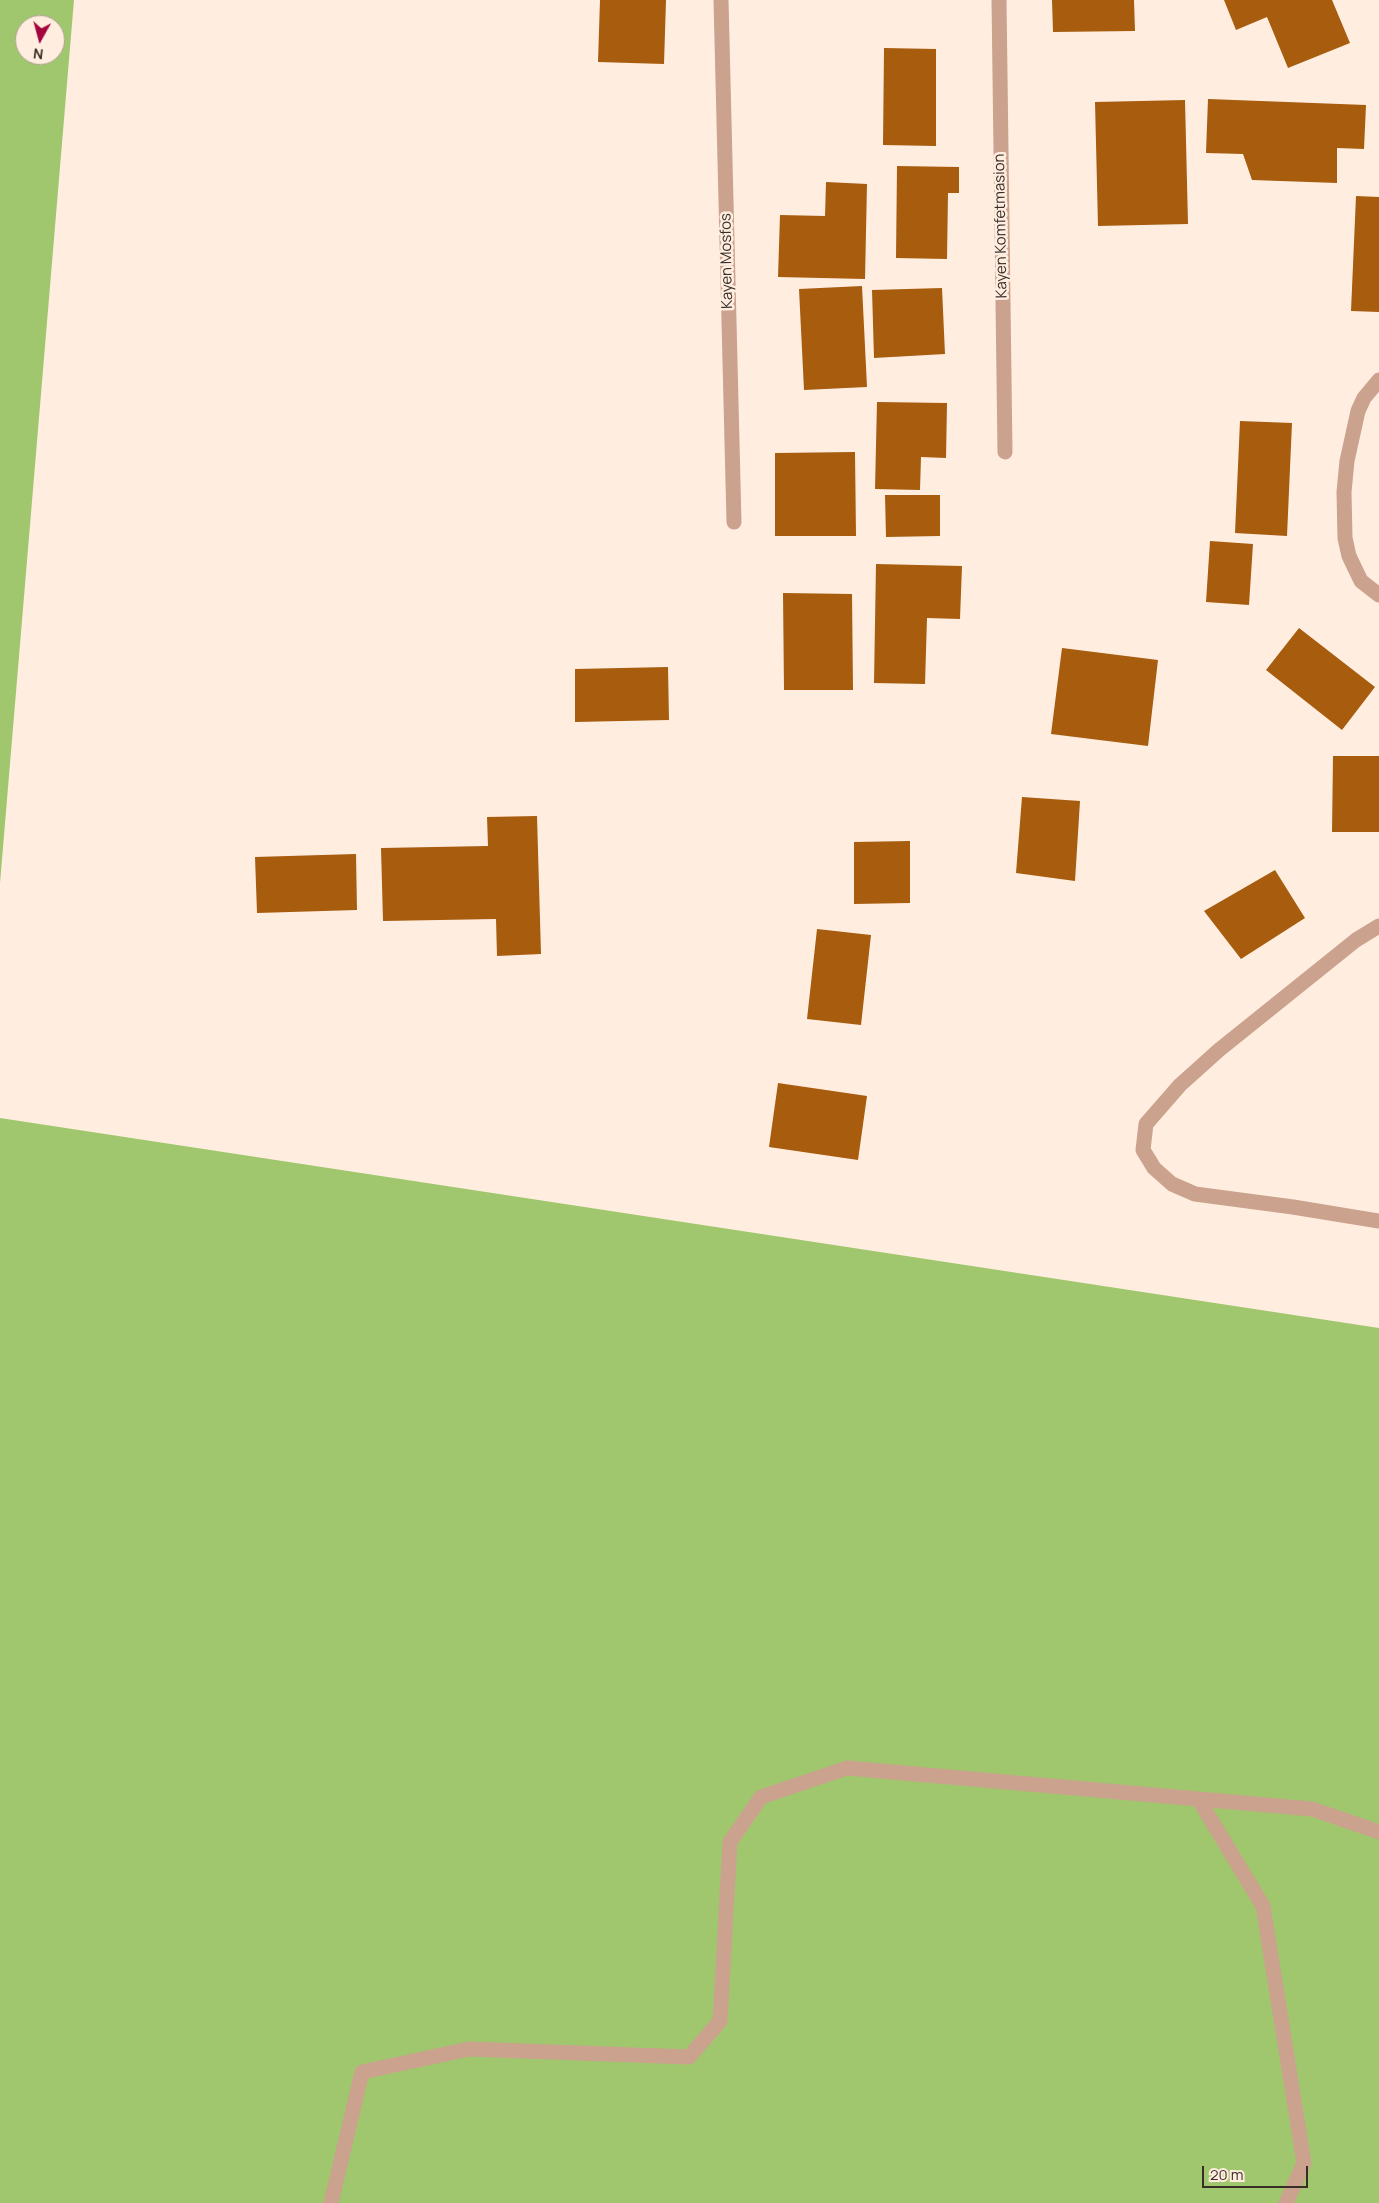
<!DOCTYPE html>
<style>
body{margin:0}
#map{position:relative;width:1379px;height:2203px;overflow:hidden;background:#ffede0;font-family:Manrope,sans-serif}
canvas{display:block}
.north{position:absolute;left:15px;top:15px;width:50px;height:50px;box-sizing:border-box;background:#ffede0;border:1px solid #b0a196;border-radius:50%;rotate:187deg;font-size:14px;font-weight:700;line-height:20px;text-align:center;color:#392e26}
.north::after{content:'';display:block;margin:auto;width:18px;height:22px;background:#a3063d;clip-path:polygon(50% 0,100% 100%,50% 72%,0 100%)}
.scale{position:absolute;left:1202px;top:2166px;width:106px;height:22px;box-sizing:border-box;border:2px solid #392e26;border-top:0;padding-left:6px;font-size:15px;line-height:18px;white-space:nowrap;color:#392e26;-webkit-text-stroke:4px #ffede0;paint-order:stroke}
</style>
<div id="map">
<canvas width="1379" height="2203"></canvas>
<div class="north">N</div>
<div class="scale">20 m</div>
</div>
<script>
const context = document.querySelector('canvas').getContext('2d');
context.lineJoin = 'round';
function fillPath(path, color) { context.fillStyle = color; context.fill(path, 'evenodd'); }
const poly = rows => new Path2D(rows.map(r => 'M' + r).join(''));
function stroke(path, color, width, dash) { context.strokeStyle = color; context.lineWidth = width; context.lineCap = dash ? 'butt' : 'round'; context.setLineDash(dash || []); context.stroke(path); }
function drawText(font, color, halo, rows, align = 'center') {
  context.font = font + ' Manrope,sans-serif'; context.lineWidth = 5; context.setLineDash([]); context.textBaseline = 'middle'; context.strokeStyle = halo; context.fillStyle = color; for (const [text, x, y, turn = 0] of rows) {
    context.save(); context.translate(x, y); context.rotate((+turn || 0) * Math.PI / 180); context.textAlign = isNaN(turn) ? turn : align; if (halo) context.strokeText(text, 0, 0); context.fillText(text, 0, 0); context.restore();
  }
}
const forest = poly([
 [0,0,74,0,0,883],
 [25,25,55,25,55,55,25,55],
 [0,1118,1379,1328,1379,2203,0,2203]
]);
const building = poly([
 [600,0,666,0,664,64,598,62],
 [1052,0,1134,0,1135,31,1053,32],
 [1224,0,1332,0,1350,43,1288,68,1267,17,1236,30],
 [884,48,936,49,936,146,883,145],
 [1208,99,1366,105,1364,149,1337,148,1337,183,1252,180,1243,154,1206,153],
 [1185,100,1188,224,1098,226,1095,102],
 [897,166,959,167,959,193,948,193,947,259,896,258],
 [826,182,867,184,865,279,778,277,780,215,825,216],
 [1356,196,1379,197,1379,312,1351,311],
 [862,286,867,387,804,390,799,289],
 [942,288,945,354,874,358,872,290],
 [877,402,947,403,946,458,921,457,920,490,875,489],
 [1240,421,1292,423,1287,536,1235,533],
 [855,452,856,536,775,536,775,453],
 [885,495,940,495,940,536,886,537],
 [1210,541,1253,544,1249,605,1206,602],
 [876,564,962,566,960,619,927,618,925,684,874,683],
 [783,593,852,594,853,690,784,690],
 [1299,628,1375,687,1342,730,1266,670],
 [1062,648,1158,660,1148,746,1051,734],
 [668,667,669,720,575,722,575,669],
 [1333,756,1379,756,1379,832,1332,832],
 [1022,797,1080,801,1075,881,1016,873],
 [537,816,541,954,497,956,496,919,383,921,381,848,488,846,487,817],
 [910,841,910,903,854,904,854,842],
 [356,854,357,910,257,913,255,857],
 [1275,870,1305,918,1241,959,1204,911],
 [817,929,871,935,861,1025,807,1019],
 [778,1083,867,1096,858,1160,769,1147]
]);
const minor = poly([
 [721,0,734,522],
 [999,0,1005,452],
 [1379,380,1364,398,1358,411,1347,461,1344,492,1345,538,1349,556,1361,581,1379,595],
 [1379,926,1356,940,1219,1050,1180,1085,1146,1124,1143,1150,1154,1168,1172,1184,1195,1194,1293,1207,1379,1221],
 [1199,1800,1263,1906,1304,2163,1286,2203],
 [331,2203,362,2072,469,2049,689,2057,720,2021,730,1842,761,1797,847,1768,1312,1809,1379,1832]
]);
const streetNames = [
 ["Kayen Komfetmasion",1001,226,-91],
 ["Kayen Mosfos",727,261,-91]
];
fillPath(forest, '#a0c76d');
fillPath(building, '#a75c0e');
stroke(minor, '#cba28d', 15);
drawText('15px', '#392e26', '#ffede0', streetNames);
</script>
